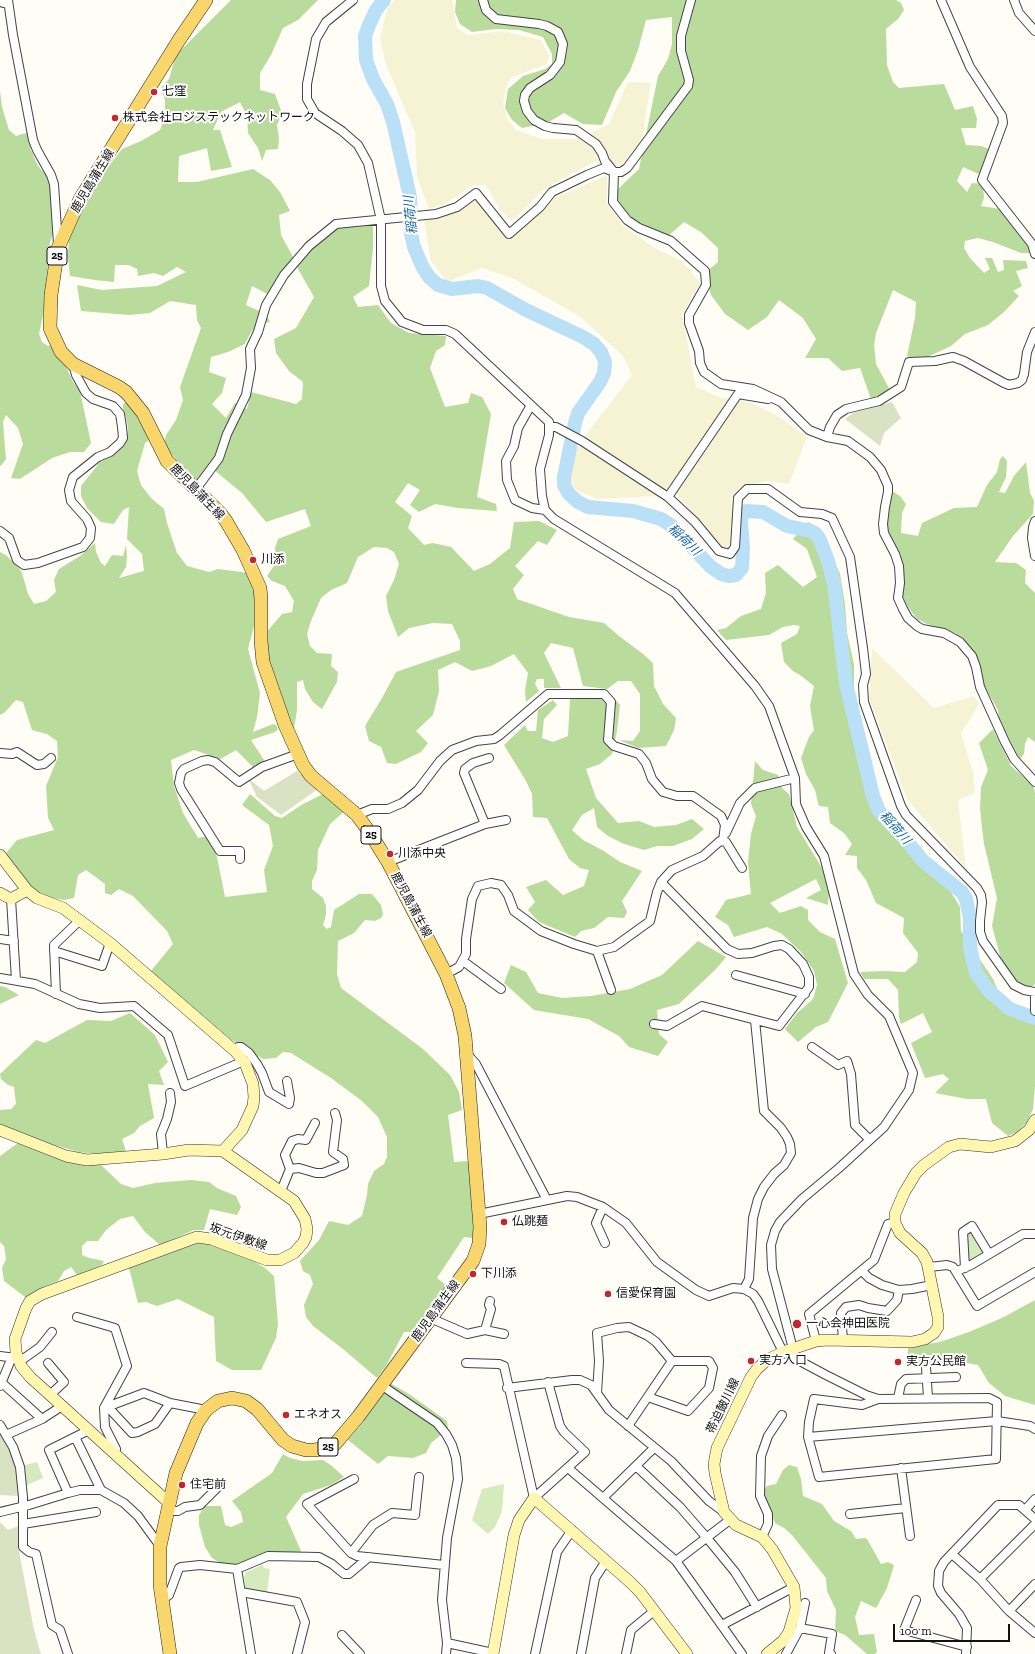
<!DOCTYPE html>
<meta charset="utf-8">
<style>
body{margin:0}
#map{position:relative;width:1035px;height:1654px;overflow:hidden;background:#fffdf5;font-family:"Zilla Slab",serif}
canvas{display:block}
.scale{position:absolute;left:893px;top:1624px;width:117px;height:18px;box-sizing:border-box;border:2px solid #111;border-top:0;padding-left:5px;font-size:12px;line-height:14px;white-space:nowrap;color:#111;-webkit-text-stroke:3px #fff;paint-order:stroke}
</style>
<div id="map">
<canvas width="1035" height="1654"></canvas>
<div class="scale">100 m</div>
</div>
<script>
const context = document.querySelector('canvas').getContext('2d');
context.lineJoin = 'round';
function fillPath(path, color) { context.fillStyle = color; context.fill(path, 'evenodd'); }
const poly = rows => new Path2D(rows.map(r => 'M' + r).join(''));
function stroke(path, color, width, dash) { context.strokeStyle = color; context.lineWidth = width; context.lineCap = dash ? 'butt' : 'round'; context.setLineDash(dash || []); context.stroke(path); }
function drawText(font, color, halo, rows, align = 'center') {
  context.font = font + ' "Zilla Slab","Noto Sans JP",serif'; context.lineWidth = 4; context.setLineDash([]); context.textBaseline = 'middle'; context.strokeStyle = halo; context.fillStyle = color; for (const [text, x, y, turn = 0] of rows) {
    context.save(); context.translate(x, y); context.rotate((+turn || 0) * Math.PI / 180); context.textAlign = isNaN(turn) ? turn : align; if (halo) context.strokeText(text, 0, 0); context.fillText(text, 0, 0); context.restore();
  }
}
const farmland = poly([
 [395,0,452,0,457,28,468,35,504,31,541,40,549,56,547,64,510,78,505,91,503,104,507,119,516,130,542,139,579,139,609,124,628,82,651,83,642,139,621,165,596,161,544,189,512,221,500,210,486,185,473,185,443,205,429,209,417,177,415,132,386,65,380,38,388,7],
 [607,175,607,203,622,225,653,247,682,261,700,283,682,314,696,387,719,397,752,403,781,418,807,437,789,484,766,481,740,488,731,500,733,535,731,546,726,549,720,549,678,495,597,499,576,490,568,476,571,458,591,428,632,375,624,357,581,317,512,278,482,268,447,282,431,261,424,220,442,217,476,200,509,241,555,198],
 [872,648,934,708,974,696,979,704,961,734,973,772,975,793,958,800,966,868,907,799,869,698]
]);
const green = poly([
 [970,1231,973,1232,983,1250,984,1254,970,1262,966,1259,966,1233],
 [37,1462,43,1478,25,1486,21,1466],
 [504,1484,502,1511,495,1527,488,1534,472,1520,482,1489],
 [263,1565,264,1568,270,1569,267,1593,245,1588,244,1577,246,1572]
]);
const forest = poly([
 [231,0,318,0,298,20,283,28,271,55,260,73,260,90,275,94,282,113,277,125,279,139,278,149,266,150,262,161,258,148,248,133,247,116,240,102,221,112,213,130,220,130,232,167,211,171,207,148,179,156,178,182,197,182,253,169,270,180,280,192,290,211,279,215,281,235,293,257,291,274,273,297,252,286,246,305,266,314,270,322,259,324,251,332,245,344,228,352,211,357,209,372,226,378,222,393,212,404,226,418,235,403,247,409,251,392,296,404,302,399,303,382,289,371,276,353,274,339,296,328,314,297,297,267,318,241,336,227,373,218,373,248,369,286,353,297,358,307,378,305,391,323,409,333,446,336,445,345,436,351,430,368,445,407,468,403,471,393,482,397,491,414,477,497,496,504,497,511,458,508,435,504,419,512,410,505,420,490,408,483,395,502,412,516,408,528,424,545,433,543,451,547,474,571,490,564,510,548,514,522,539,521,557,530,547,545,538,541,515,566,524,575,513,589,517,599,569,617,604,623,619,636,643,654,653,663,654,686,663,704,676,718,674,730,666,746,638,748,619,740,633,741,640,731,640,694,631,681,618,681,607,689,583,686,573,648,551,643,544,653,561,688,544,688,544,679,537,679,535,684,539,691,526,702,525,691,528,673,514,654,491,666,472,671,455,662,438,670,439,691,433,715,416,731,428,743,421,752,396,764,387,763,381,747,369,741,365,726,382,698,396,672,460,650,460,641,452,624,433,623,409,628,398,637,388,611,386,596,394,580,399,564,394,552,387,548,374,547,358,557,347,583,331,590,321,598,311,621,307,634,310,646,317,653,332,654,331,666,338,672,337,682,322,709,313,702,305,689,303,680,297,682,297,710,293,735,268,664,265,634,282,614,292,612,294,601,285,586,272,581,267,576,276,563,275,548,278,539,311,526,305,509,266,522,242,493,214,470,198,481,193,482,164,444,166,435,176,420,183,400,180,387,201,328,197,320,196,305,170,301,150,313,129,315,81,311,77,285,102,290,157,286,186,272,177,267,163,276,154,273,138,276,137,269,129,265,115,265,114,282,95,280,70,276,68,257,69,235,103,174,122,149,141,141,160,130,165,117,165,100,161,88,169,79,176,55],
 [456,0,896,0,901,3,904,10,898,19,886,29,887,65,893,82,899,88,944,84,955,110,973,106,977,119,976,128,961,128,966,145,981,146,989,149,981,175,963,167,957,181,967,192,972,183,983,184,984,198,981,206,1001,209,1034,253,1021,253,993,242,978,238,965,241,964,248,970,258,984,273,990,269,985,258,992,258,998,272,1004,270,1003,260,1026,261,1028,268,1016,271,1022,286,1013,291,1019,296,1004,312,988,325,965,334,951,346,921,360,907,356,915,318,916,302,893,290,876,333,874,345,876,364,890,390,871,399,860,368,842,371,828,358,805,358,816,339,803,318,779,300,767,317,748,330,725,314,711,295,705,273,718,262,718,248,701,232,684,222,667,237,628,216,618,202,617,190,639,169,658,76,668,59,672,44,672,17,646,20,638,50,630,71,616,92,602,125,583,124,564,113,547,123,522,128,512,120,505,108,508,89,523,76,545,69,552,64,552,54,543,37,519,30,495,29,472,32,460,24,455,12],
 [0,91,2,107,9,130,16,136,29,132,31,150,38,166,49,178,55,228,50,242,44,310,39,334,42,342,48,346,53,345,64,362,73,382,80,391,91,443,84,452,70,452,52,458,20,479,11,478,23,444,18,428,6,415,3,422,6,459,1,466,0,465],
 [129,401,151,439,145,443,137,471,141,485,151,498,164,509,167,523,177,553,187,566,209,572,218,569,249,573,254,585,256,618,248,649,260,693,257,717,253,732,273,724,276,725,278,729,275,732,251,740,266,763,255,769,236,750,217,761,212,759,209,755,194,750,171,760,174,786,183,813,198,838,208,836,217,857,225,897,267,892,264,870,273,846,269,825,242,805,250,794,275,816,282,818,303,804,323,794,345,811,330,824,318,850,317,870,312,881,312,889,323,898,326,906,326,915,323,925,327,929,331,927,334,910,359,894,372,894,381,905,383,914,381,918,375,921,365,920,354,933,338,941,337,974,341,988,423,1049,450,1075,459,1092,462,1110,448,1115,454,1162,469,1161,473,1215,473,1238,464,1237,437,1278,447,1286,412,1332,404,1332,386,1366,377,1378,343,1349,313,1326,306,1317,304,1305,313,1284,310,1275,303,1271,300,1261,319,1240,329,1221,348,1225,362,1216,367,1195,368,1184,374,1171,384,1164,387,1157,387,1137,378,1117,362,1101,331,1078,291,1053,283,1052,276,1058,263,1059,232,1040,151,971,173,944,167,931,133,896,119,889,111,895,105,893,105,884,86,870,78,875,74,898,64,900,52,898,36,892,24,879,6,853,17,840,54,830,48,818,46,786,58,757,57,741,47,734,32,730,23,702,16,700,4,713,0,715,0,552,7,556,19,568,22,573,28,594,34,604,46,601,56,592,54,580,59,569,80,556,95,543,96,552,101,563,105,566,112,555,123,556,126,545,127,556,126,567,119,578,144,571,142,554,127,539,129,507,123,510,114,524,101,522,87,508,81,496,81,486,100,462,121,447,127,438,128,428,126,417,123,409,123,404],
 [1003,456,1007,461,1006,477,999,492,1005,493,1014,476,1026,462,1030,493,1034,501,1033,514,1013,536,995,562,1016,563,1026,570,1025,583,1035,593,1035,742,1028,737,1025,744,1024,754,1020,759,999,721,998,710,983,684,969,648,955,633,927,624,917,619,905,603,901,593,903,565,898,549,892,543,885,524,892,491,900,496,906,504,902,513,901,533,918,536,922,523,954,508,977,507,987,485,997,472,1000,459],
 [808,522,820,528,840,574,845,604,847,633,854,664,854,691,861,771,878,820,924,869,951,892,960,907,961,931,993,979,1000,996,1020,1010,1035,1011,1035,1086,1033,1109,1027,1122,1017,1132,1008,1136,992,1123,986,1099,967,1099,935,1093,949,1079,943,1074,925,1078,911,1043,932,1032,923,1013,901,1024,899,1018,898,990,888,979,864,979,860,972,883,971,905,972,917,962,918,953,903,933,904,918,876,903,866,880,857,868,857,856,845,855,852,844,844,833,830,823,828,807,819,806,815,790,806,774,801,758,809,737,814,730,810,706,814,686,800,675,793,671,784,662,781,643,797,634,800,626,794,625,783,627,769,635,726,640,717,630,726,628,741,616,761,609,766,593,765,573,778,565,803,587,817,577,807,549,793,539],
 [614,698,620,705,617,731,612,754,600,764,586,769,596,798,618,823,639,821,654,827,676,825,692,819,704,829,692,839,673,846,657,846,644,850,624,844,608,836,597,827,594,808,582,815,572,830,583,840,602,850,620,862,642,871,622,901,627,912,624,918,608,917,594,928,581,931,575,937,539,922,528,910,535,902,526,887,546,880,563,895,584,886,589,870,580,868,569,859,547,818,533,817,532,794,526,781,504,745,525,725,528,731,536,731,538,710,553,700,557,705,544,719,542,738,553,742,568,736,570,699],
 [993,729,1011,766,1033,785,1035,793,1035,984,1030,988,1020,983,1010,976,1002,963,992,926,997,898,984,844,982,827,980,808,981,787,988,770,979,743],
 [755,761,763,770,778,775,782,788,789,794,797,827,822,868,829,892,828,905,806,898,821,890,816,879,770,903,780,913,801,906,808,910,808,920,820,932,835,939,848,983,828,1022,816,1027,798,1042,785,1029,797,1013,813,999,817,985,814,971,801,952,782,934,767,927,734,937,728,925,715,917,726,900,751,894,748,862,751,834,756,816,751,804],
 [698,941,726,957,716,969,679,1004,657,1010,659,1034,668,1042,658,1056,629,1047,619,1036,588,1019,534,1010,504,983,511,965,526,972,538,993,562,998,591,996,630,989,662,975],
 [0,986,5,987,19,995,0,1004],
 [130,1013,155,1035,168,1062,159,1071,164,1085,148,1084,154,1118,140,1126,134,1133,122,1139,126,1151,97,1154,79,1152,47,1143,0,1124,0,1110,11,1109,16,1104,14,1087,8,1085,1,1079,0,1074,36,1040,45,1043,87,1020,111,1021],
 [18,1143,53,1157,77,1163,100,1164,121,1184,133,1188,155,1183,191,1180,209,1182,217,1188,236,1196,241,1207,237,1215,210,1209,204,1230,194,1230,160,1245,145,1232,133,1216,120,1219,106,1230,98,1241,87,1241,82,1246,82,1255,89,1258,104,1261,102,1265,77,1275,71,1267,64,1271,58,1281,45,1286,29,1297,25,1297,4,1281,2,1268,6,1259,4,1246,0,1242,0,1156],
 [206,1240,238,1251,265,1268,274,1276,278,1324,276,1338,261,1370,232,1370,216,1361,214,1317,178,1299,157,1306,146,1302,138,1303,129,1268],
 [1035,1300,1035,1405,1005,1396,989,1383,978,1365,961,1362,908,1367,908,1347,940,1342,969,1332,1004,1317],
 [390,1383,409,1394,447,1421,448,1429,431,1443,426,1453,413,1458,388,1456,378,1464,348,1440,361,1425,384,1394],
 [283,1454,290,1458,303,1461,323,1460,332,1466,344,1477,331,1485,303,1494,286,1517,301,1551,299,1553,279,1554,240,1566,220,1563,212,1558,205,1547,199,1525,199,1515,205,1506,221,1506,225,1525,231,1527,243,1522,241,1512,232,1501,272,1473],
 [789,1465,797,1467,801,1479,803,1496,822,1504,834,1521,851,1531,856,1539,865,1538,867,1539,881,1564,888,1562,894,1565,887,1588,876,1608,861,1601,855,1617,859,1635,874,1634,877,1652,875,1654,867,1654,845,1635,835,1631,836,1610,827,1591,826,1578,792,1535,784,1528,775,1523,766,1501,764,1491,767,1486,776,1484,783,1470]
]);
const cemetery = poly([
 [892,402,901,418,884,433,880,446,845,419,853,413],
 [297,771,318,789,281,815,257,797,248,778,264,791],
 [0,1430,11,1448,17,1466,21,1493,18,1496,0,1495],
 [0,1522,8,1530,19,1526,18,1546,34,1630,41,1654,0,1654]
]);
const river = poly([
 [384,0,376,10,369,25,365,36,366,60,373,79,387,104,393,122,410,197,411,234,414,247,422,266,429,277,438,285,452,289,478,286,487,288,526,310,583,337,594,344,601,352,605,362,604,373,600,382,578,413,575,423,564,477,564,485,569,494,578,502,588,507,633,511,661,519,672,526,710,566,721,574,729,576,736,575,742,568,743,549,741,521,742,516,746,511,763,512,787,526,811,531,817,535,820,540,828,561,834,584,846,684,873,796,879,811,903,836,923,861,962,892,966,899,970,918,970,947,973,961,976,973,982,981,988,990,1010,1009,1035,1018]
]);
const street = poly([
 [8,0,13,35,33,140,37,150,51,175,54,184,58,244],
 [353,0,326,22,316,39,307,84,307,99,315,113,342,131,358,145,368,163,381,220,381,286,385,301,402,322,423,330,446,330,455,334,549,422,549,435,540,469,542,496,545,510,554,519,675,593,755,686,769,706,795,778,796,804,806,827,824,856,854,974,868,995,889,1016,913,1073,909,1090,884,1127,839,1168,802,1199,780,1222,775,1231,771,1245,772,1269,793,1349],
 [483,0,486,10,496,19,539,24,547,26,558,32,563,44,560,62,550,75,530,88,525,95,524,101,527,111,534,120,545,126,553,128,576,130,596,144,602,153,605,161,614,172,613,202,627,220,639,228,671,241,705,271,706,285,689,315,689,323,699,351,700,363,704,372,721,384,753,389,781,402,809,430,827,437,848,441,870,457,881,470,888,486,888,492,885,507,883,524,884,533,895,554,899,566,900,583,898,598,903,609,908,618,917,626,922,629,944,633,960,642,972,656,976,667,980,687,1005,742,1014,759,1035,782],
 [941,0,970,67,1002,116,1003,123,982,180,1032,244,1035,254],
 [1014,0,1019,13,1035,31],
 [0,2,8,4],
 [531,405,518,428,514,446,506,461,507,480,515,500,532,508,545,510],
 [549,427,556,427,582,441,668,497,738,394,768,399],
 [827,437,830,427,837,415,846,409,879,401,901,387,909,362,935,361,953,357,964,361,1004,383,1009,385,1018,383,1022,380,1024,374,1027,352,1035,332],
 [196,489,219,458,227,434,246,395,251,368,250,349,258,332,266,305,284,275,309,246,336,224,436,214,457,207,476,193,509,234,540,207,552,192,587,175,604,168,614,172,621,172,627,168,688,86,689,80,681,51,681,36,691,0],
 [668,497,695,522,719,551,730,554,735,547,738,498,747,489,768,489,800,512,822,514,832,518,850,557,863,648,866,674,863,685,864,702,901,806,906,815,977,888,981,895,982,902,980,921,980,932,983,941,1014,985,1024,990,1035,992],
 [1035,521,1033,527,1032,538,1035,556],
 [0,531,9,538,17,560,24,565,38,563,83,547,90,538,91,528,87,519,71,501,69,490,73,477,98,457,110,452,120,443,123,438,122,427,120,414,113,406,93,399,86,393,76,375,73,364],
 [0,753,12,754,17,752,37,765,44,764,51,758],
 [357,815,372,809,388,809,402,803,418,790,440,761,452,750,476,741,494,739,500,735,548,694,604,694,611,702,608,740,614,746,639,754,646,763,652,779,663,792,677,796,693,796,721,816,725,825,723,840],
 [485,824,464,773,465,769,473,763,489,758],
 [726,833,740,803,755,788,795,778],
 [240,859,240,851,220,851,181,789,179,783,181,773,184,769,202,761,208,760,215,762,239,782,262,767,298,754],
 [388,862,485,824,506,820],
 [11,899,16,980],
 [0,939,14,941],
 [54,951,102,966,110,943],
 [597,951,611,990],
 [463,961,501,989],
 [446,974,459,967,466,954,466,939,472,899,478,886,491,883,501,885,508,895,514,911,541,931,574,944,597,951,614,947,650,921,657,892,661,882,672,870,703,856,720,841,726,842,742,868],
 [736,975,805,994],
 [0,978,35,984,79,1004,100,1008,134,1006,168,1035,185,1086,244,1061],
 [1035,992,1035,1011],
 [56,994,54,945,79,921],
 [654,1024,667,1026,702,1006,779,1026,809,987,809,977,803,964,789,949,782,945,774,946,752,953,738,954,727,949,661,882],
 [812,1047,838,1065,847,1061,851,1074,855,1125,869,1139],
 [235,1051,238,1047,241,1047,249,1053,257,1064,262,1073,269,1092,289,1104,290,1098,287,1081],
 [467,1054,476,1064,547,1200],
 [163,1154,161,1134,167,1119,171,1102,170,1093],
 [290,1169,285,1155,292,1141,298,1139,306,1140,315,1123],
 [281,1191,290,1169,299,1168,316,1173,323,1173,344,1165,343,1159,333,1152,337,1120,335,1113],
 [603,1207,596,1223,605,1243],
 [479,1214,567,1196,577,1197,603,1207,626,1223,657,1262,696,1290,709,1296,733,1288,744,1289,753,1294,758,1301,783,1352,826,1375,866,1395,878,1399,989,1398,997,1402,996,1459,819,1477,808,1437,809,1422,814,1399,862,1405,878,1399],
 [929,1267,947,1265,953,1267,977,1306,1035,1272],
 [965,1268,963,1232,972,1226,989,1254],
 [862,1271,869,1278,882,1285,899,1290,912,1289,932,1285],
 [957,1271,971,1265,1023,1234,1035,1234],
 [744,1289,749,1279,753,1218,758,1199,764,1187,774,1174,784,1165,791,1153,790,1144,787,1137,781,1128,764,1111,755,1020],
 [77,1317,115,1328,127,1366,104,1408,105,1427,116,1449,115,1453],
 [430,1318,467,1334,485,1330,504,1334],
 [485,1330,491,1309,489,1305,490,1301],
 [843,1340,841,1313,846,1307,859,1305,868,1308,887,1311,897,1300,899,1290],
 [816,1341,809,1314,874,1260,888,1224,895,1223],
 [0,1356,16,1358],
 [19,1362,40,1347,52,1332],
 [48,1363,64,1382,50,1395],
 [466,1363,499,1364,504,1366,534,1498,585,1452,564,1432,560,1426,548,1382],
 [926,1367,928,1398],
 [1,1382,42,1419],
 [381,1385,437,1423,446,1434,452,1445,456,1458,458,1479,447,1538,442,1600,447,1643,446,1654],
 [0,1386,12,1357],
 [507,1388,572,1380,580,1380,591,1385,609,1410,671,1461,709,1501,724,1512],
 [597,1393,599,1361,597,1333,617,1328,629,1327,648,1336,656,1342,672,1361,628,1426],
 [648,1397,688,1411,709,1388,713,1368,709,1361,672,1361],
 [898,1398,901,1384,906,1379,956,1377],
 [107,1406,132,1433,138,1432,155,1424,170,1403],
 [104,1408,144,1393,170,1403,206,1410],
 [0,1425,13,1447,20,1467,23,1497,23,1547,29,1552,36,1554,52,1625,60,1630,68,1654],
 [6,1435,42,1419,62,1406],
 [75,1437,101,1490],
 [808,1437,997,1421,1030,1426,1035,1429],
 [636,1466,680,1507,707,1538,735,1572,757,1607],
 [568,1468,676,1561,742,1654],
 [901,1468,910,1536],
 [354,1479,307,1504,351,1553,357,1556,444,1565],
 [68,1493,49,1450,89,1430],
 [604,1497,654,1448],
 [1025,1510,1035,1499],
 [167,1511,178,1511,185,1507,200,1505,219,1486],
 [0,1512,29,1505,68,1493,80,1490,101,1490,124,1503,138,1516,160,1546],
 [850,1514,906,1508],
 [23,1524,96,1512],
 [762,1537,768,1524,768,1514,760,1496,761,1456,768,1436,782,1415],
 [351,1553,373,1525,392,1513,415,1515,419,1477],
 [952,1554,980,1579,1009,1611,1035,1633],
 [676,1561,731,1519],
 [237,1569,251,1654],
 [980,1579,1035,1524],
 [241,1592,297,1602,305,1622,297,1654],
 [162,1600,169,1595,179,1568,181,1567,200,1565,237,1569,268,1556,319,1557,332,1564,344,1574,349,1574,369,1557],
 [916,1600,904,1630,967,1647],
 [1009,1611,1035,1584],
 [722,1625,794,1587],
 [800,1628,832,1634,829,1653,831,1654],
 [342,1635,360,1654],
 [447,1643,493,1653],
 [535,1654,557,1552,572,1530],
 [581,1654,595,1578,606,1561],
 [626,1654,631,1630,654,1611],
 [786,1654,800,1628,805,1603],
 [966,1654,967,1628,959,1614,941,1593,938,1586,939,1571,944,1562,998,1505,1019,1505,1035,1519]
]);
const secondary = poly([
 [0,855,27,890,37,898,63,908,110,943,235,1051,245,1063,253,1084,254,1097,253,1106,242,1130,223,1151],
 [0,893,11,899,27,890],
 [0,1130,66,1156,87,1160,163,1154,189,1150,223,1151,294,1201,305,1219,307,1229,306,1237,303,1243,294,1253,280,1260,267,1260,211,1239,197,1237,42,1294,30,1301,26,1308,15,1339,16,1352,21,1366,30,1377,50,1395,168,1502],
 [493,1654,514,1535,519,1520,534,1498,630,1582,640,1592,687,1654],
 [767,1654,783,1641,789,1632,796,1608,794,1587,772,1549,762,1537,736,1525,724,1512,715,1473,714,1464,717,1448,751,1377,757,1369,767,1360,783,1352,816,1341,827,1340,912,1342,925,1339,934,1333,938,1327,938,1317,927,1262,922,1253,900,1233,895,1223,895,1214,904,1193,916,1173,924,1165,949,1147,960,1144,991,1147,1015,1141,1029,1130,1035,1120]
]);
const primary = poly([
 [170,1654,160,1585,160,1546,176,1473,197,1423,206,1410,218,1401,232,1398,246,1401,257,1409,283,1440,292,1446,306,1450,315,1450,326,1448,335,1444,358,1417,473,1261,479,1244,480,1227,465,1036,459,1008,446,974,388,862,370,833,357,815,311,776,303,765,285,725,263,662,261,641,261,599,260,588,243,550,226,521,220,513,167,461,143,413,126,392,119,387,73,364,61,352,50,328,51,295,58,248,80,199,179,40,206,0]
]);
const markers = [
 [154,92,4,"#c4262e"],
 [115,118,4,"#c4262e"],
 [253,560,4,"#c4262e"],
 [390,854,4,"#c4262e"],
 [504,1222,4,"#c4262e"],
 [473,1274,4,"#c4262e"],
 [608,1294,4,"#c4262e"],
 [797,1324,5,"#c4262e"],
 [751,1361,4,"#c4262e"],
 [898,1362,4,"#c4262e"],
 [286,1415,4,"#c4262e"],
 [182,1485,4,"#c4262e"]
];
const shields = [
 [57,256,20],
 [371,835,20],
 [328,1447,20]
];
const shieldNames = [
 ["25",57,256],
 ["25",371,835],
 ["25",328,1447]
];
const poiNames = [
 ["七窪",162,92],
 ["株式会社ロジステックネットワーク",123,118],
 ["川添",261,560],
 ["川添中央",398,854],
 ["仏跳麺",512,1222],
 ["下川添",481,1274],
 ["信愛保育園",616,1294],
 ["一心会神田医院",806,1324],
 ["実方入口",759,1361],
 ["実方公民館",906,1362],
 ["エネオス",294,1415],
 ["住宅前",190,1485]
];
const streetNames = [
 ["鹿児島蒲生線",93,181,-59],
 ["鹿児島蒲生線",197,492,46],
 ["鹿児島蒲生線",411,905,62],
 ["坂元伊敷線",238,1237,19],
 ["鹿児島蒲生線",436,1311,-54],
 ["帯迫皷川線",723,1406,-64]
];
const waterNames = [
 ["稲荷川",411,215,-96],
 ["稲荷川",684,540,44],
 ["稲荷川",895,828,49]
];
fillPath(farmland, '#f6f3d4');
fillPath(green, '#d5ebbd');
fillPath(forest, '#b9dc9c');
fillPath(cemetery, '#d9e3c4');
stroke(river, '#b9e0f7', 14);
stroke(street, '#444', 10);
stroke(secondary, '#333', 12);
stroke(primary, '#222', 14);
stroke(street, '#fff', 8);
stroke(secondary, '#fff6b0', 11);
stroke(primary, '#f9d66b', 13);
for (const [x, y, r, color] of markers) { const dot = new Path2D(); dot.arc(x, y, r, 0, 2 * Math.PI); context.fillStyle = color; context.fill(dot); stroke(dot, '#fff', 1.5); }
for (const [x, y, w] of shields) { const box = new Path2D(); box.roundRect(x - w / 2, y - 9, w, 18, 3); context.fillStyle = '#fff'; context.fill(box); stroke(box, '#111', 1); }
drawText('bold 11px', '#111', null, shieldNames);
drawText('12px', '#111', '#fff', poiNames, 'left');
drawText('12px', '#111', '#fff', streetNames);
drawText('italic 13px', '#1768a6', '#fff', waterNames);
</script>
